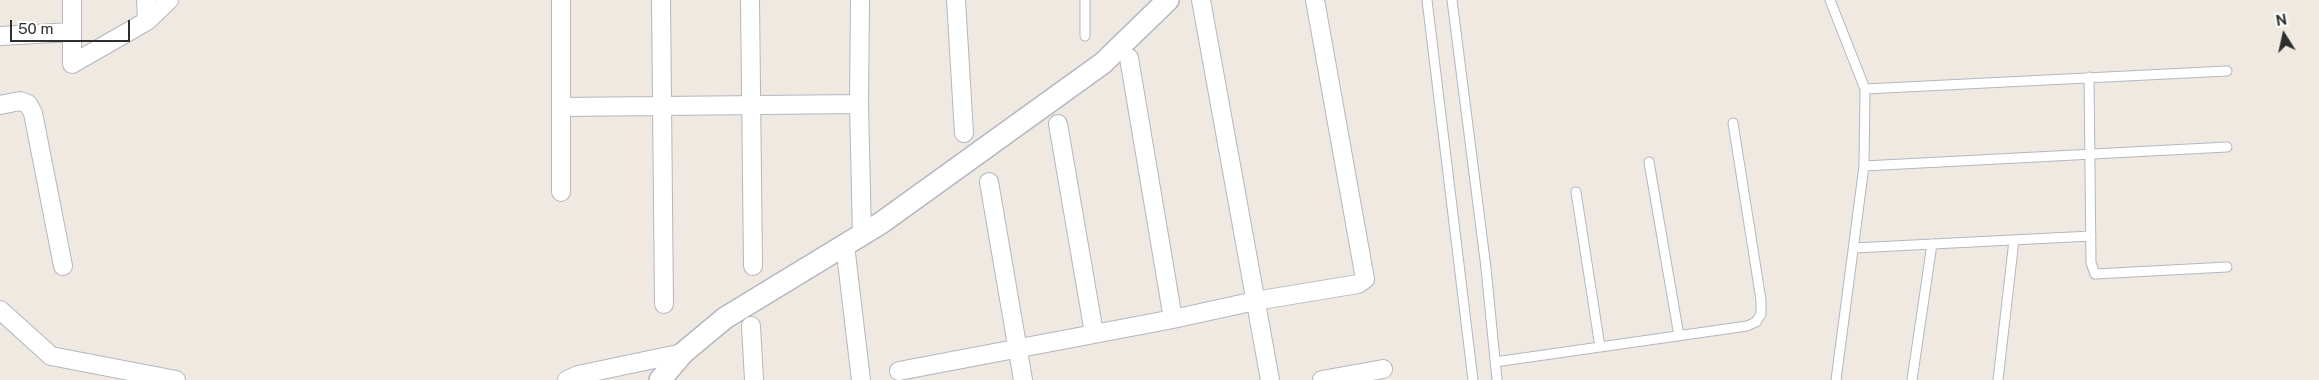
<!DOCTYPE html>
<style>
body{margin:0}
#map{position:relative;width:2319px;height:380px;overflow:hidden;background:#efe9e1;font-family:"Public Sans",sans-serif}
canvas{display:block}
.north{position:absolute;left:2259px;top:10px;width:50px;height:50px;-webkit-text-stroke:4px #fff;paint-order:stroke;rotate:350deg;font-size:14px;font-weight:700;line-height:20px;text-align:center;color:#2e2e2e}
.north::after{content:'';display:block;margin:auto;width:18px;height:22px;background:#2e2e2e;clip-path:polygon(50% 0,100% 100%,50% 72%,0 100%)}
.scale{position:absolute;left:10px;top:20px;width:120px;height:22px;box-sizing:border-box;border:2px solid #2e2e2e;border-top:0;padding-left:6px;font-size:15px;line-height:18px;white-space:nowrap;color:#2e2e2e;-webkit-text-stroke:4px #fff;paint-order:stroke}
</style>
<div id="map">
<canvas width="2319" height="380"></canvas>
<div class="north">N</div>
<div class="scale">50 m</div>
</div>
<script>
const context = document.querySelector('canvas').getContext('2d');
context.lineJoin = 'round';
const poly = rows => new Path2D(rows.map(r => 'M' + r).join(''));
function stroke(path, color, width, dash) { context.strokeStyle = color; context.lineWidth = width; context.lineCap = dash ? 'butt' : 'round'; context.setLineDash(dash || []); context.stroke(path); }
const service = poly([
 [1085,0,1085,36],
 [1427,0,1473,380],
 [1452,0,1486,268,1497,380],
 [1830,0,1865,89,1864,166,1836,380],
 [2089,77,2091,263,2095,274,2227,267],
 [1865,89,2227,71],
 [1649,162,1679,336],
 [1864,166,2227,147],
 [1576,192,1600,347],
 [1854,248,2091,236],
 [1495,362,1747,326,1756,322,1761,314,1761,300,1733,123],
 [1912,380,1932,244],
 [1998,380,2014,240]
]);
const minor = poly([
 [72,0,72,64,147,21,169,0],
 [146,0,147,21],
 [561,0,561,192],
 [661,0,664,304],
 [750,0,753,266],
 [860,0,859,104,862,235],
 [956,0,964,133],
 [1201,0,1270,380],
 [0,36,72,32],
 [1129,58,1173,319],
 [0,105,20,101,28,104,33,113,63,266],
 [561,107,859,104],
 [1058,124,1094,333],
 [989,182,1023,380],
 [845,245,861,380],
 [0,310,51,356,176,380],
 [751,326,754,380],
 [899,371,1173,319,1255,301,1358,284,1365,279,1315,0],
 [567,380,578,375,683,353],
 [1322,380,1383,369]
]);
const tertiary = poly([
 [660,380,683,353,725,318,881,223,1103,63,1168,0]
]);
stroke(service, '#b4b7c1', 11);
stroke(minor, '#b4b7c1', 20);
stroke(tertiary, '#b4b7c1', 24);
stroke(service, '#fff', 9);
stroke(minor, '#fff', 18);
stroke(tertiary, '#fff', 21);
</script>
